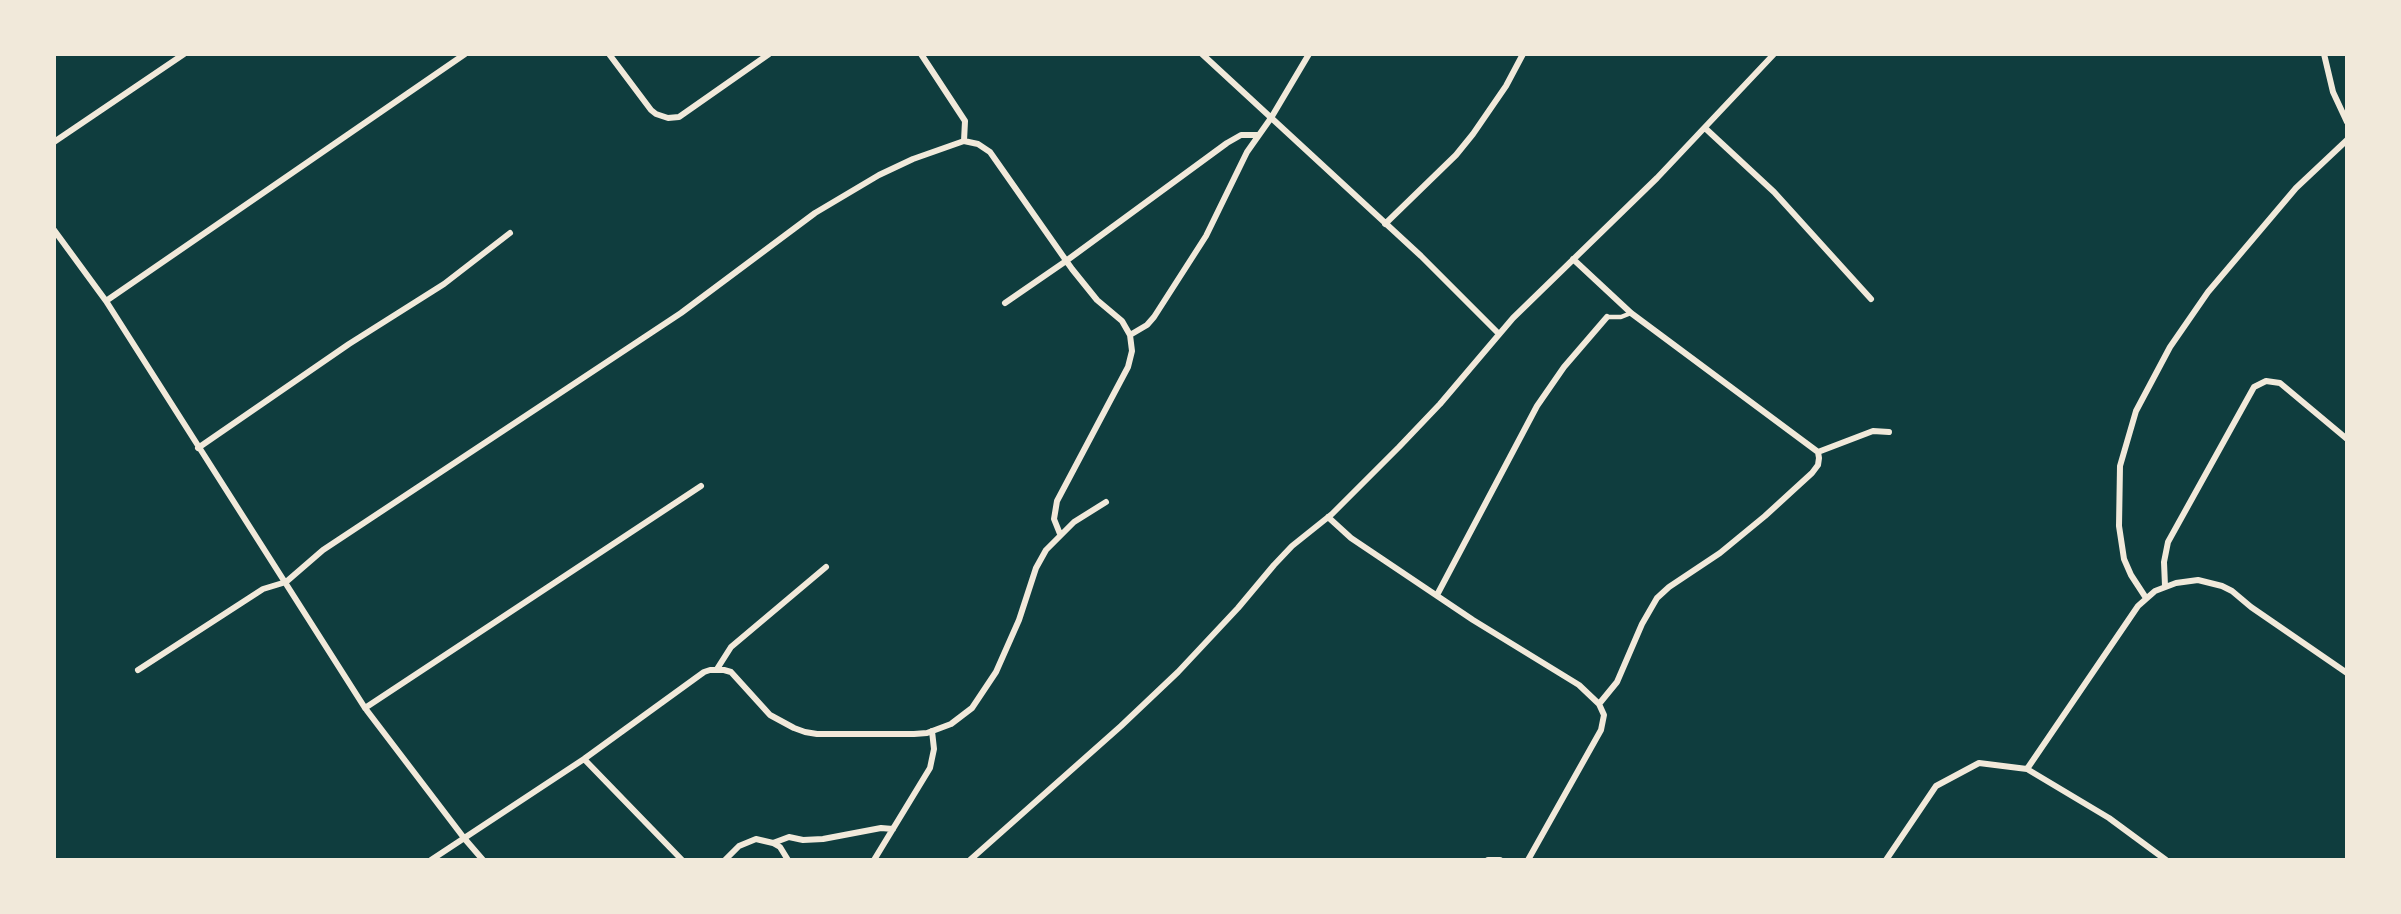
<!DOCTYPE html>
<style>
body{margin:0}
#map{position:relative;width:2401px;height:914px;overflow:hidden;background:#0f3d3e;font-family:"DejaVu Sans",sans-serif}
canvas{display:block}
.frame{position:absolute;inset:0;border:56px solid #f1e9da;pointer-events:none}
</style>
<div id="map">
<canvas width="2401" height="914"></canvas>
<div class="frame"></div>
</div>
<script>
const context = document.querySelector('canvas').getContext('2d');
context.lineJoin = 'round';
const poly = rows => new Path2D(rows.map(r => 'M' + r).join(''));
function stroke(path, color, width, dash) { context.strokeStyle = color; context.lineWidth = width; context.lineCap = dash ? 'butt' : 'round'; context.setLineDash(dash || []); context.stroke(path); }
const service = poly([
 [1607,317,1621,317,1631,313]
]);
const minor = poly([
 [609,54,651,110,656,114,668,118,679,117,769,54],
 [921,54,965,121,964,141],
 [1202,54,1421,256,1499,334],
 [2324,54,2333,92,2347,122],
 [1705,128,1774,192,1871,299],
 [54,142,184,54],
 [1385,224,1456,155,1473,134,1506,86,1523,54],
 [54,230,106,301,365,708,464,838,483,860],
 [1573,259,1631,313,1818,452,1819,458,1818,465,1812,473,1765,516,1720,553,1669,587,1657,598,1642,624,1617,682,1599,704],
 [106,301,465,54],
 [1005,303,1066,261,1227,143,1241,135,1258,135],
 [1130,335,1147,325,1154,317,1206,236,1247,152,1271,118,1309,54],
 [198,448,349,344,444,284,510,233],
 [1818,452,1873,431,1889,432],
 [1328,517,1351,538,1473,620,1579,685,1599,704,1604,715,1601,730,1528,860],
 [2165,586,2164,562,2168,542,2254,387,2266,381,2280,383,2347,439],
 [1437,595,1537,406,1564,367,1607,317],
 [2146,598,2131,575,2124,559,2119,526,2120,466,2136,411,2170,347,2208,292,2296,188,2347,140],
 [717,669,731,647,826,567],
 [138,670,263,589,286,582,323,550,681,313,815,213,879,175,913,159,964,141,978,144,990,152,1072,269,1097,300,1122,321,1130,335,1132,351,1128,367,1057,501,1054,519,1060,534],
 [365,708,701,486],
 [584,759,682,860],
 [2027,769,2138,606,2155,591,2176,583,2198,580,2222,586,2232,591,2251,607,2347,673],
 [773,843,789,837,803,840,823,839,881,828,893,829],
 [431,860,584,759,704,672,710,670,724,670,731,672,770,715,794,728,805,732,817,734,914,734,927,733,951,724,972,708,996,672,1019,620,1036,568,1046,550,1074,522,1106,502],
 [725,860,739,846,756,839,773,843,780,847,788,860],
 [874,860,930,768,934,749,932,731],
 [970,860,1121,726,1178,672,1238,608,1274,565,1292,546,1332,514,1399,447,1440,404,1513,318,1657,178,1774,54],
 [1488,860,1500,860],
 [1886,860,1936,786,1979,763,2027,769,2109,818,2166,860]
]);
stroke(service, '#f1e9da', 4.5);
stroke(minor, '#f1e9da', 6);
</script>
